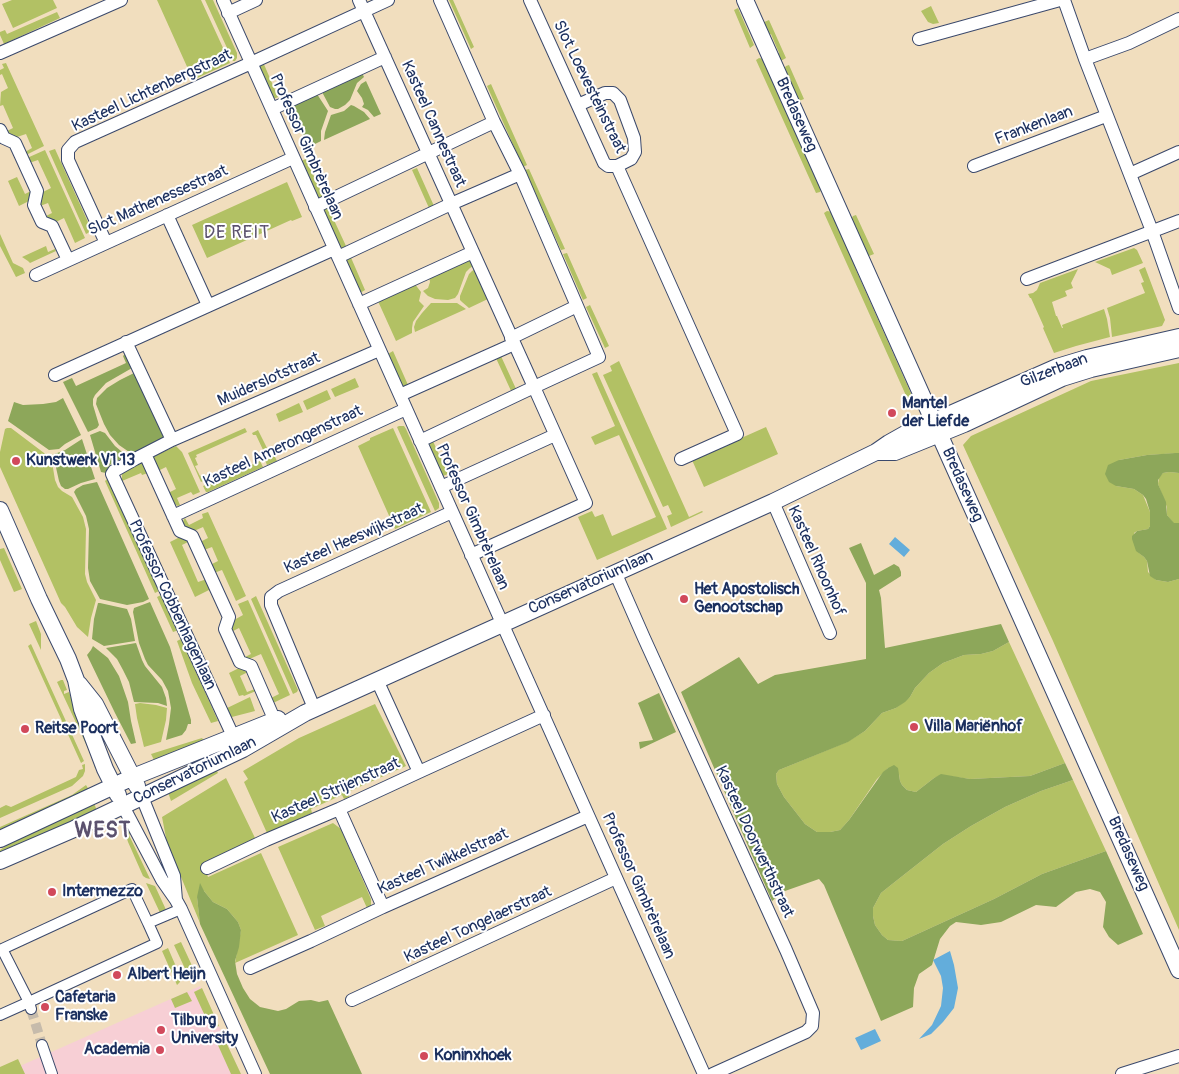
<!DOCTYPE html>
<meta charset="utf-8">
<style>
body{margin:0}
canvas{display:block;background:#f1debe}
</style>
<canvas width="1179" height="1074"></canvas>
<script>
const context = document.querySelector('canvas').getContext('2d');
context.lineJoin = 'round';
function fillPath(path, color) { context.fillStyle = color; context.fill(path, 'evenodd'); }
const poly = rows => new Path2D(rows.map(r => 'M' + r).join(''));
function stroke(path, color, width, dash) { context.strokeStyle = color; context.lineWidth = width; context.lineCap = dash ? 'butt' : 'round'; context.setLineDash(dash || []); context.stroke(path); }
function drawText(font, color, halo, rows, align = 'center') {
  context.font = font + ' Pangolin,sans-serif'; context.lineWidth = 4; context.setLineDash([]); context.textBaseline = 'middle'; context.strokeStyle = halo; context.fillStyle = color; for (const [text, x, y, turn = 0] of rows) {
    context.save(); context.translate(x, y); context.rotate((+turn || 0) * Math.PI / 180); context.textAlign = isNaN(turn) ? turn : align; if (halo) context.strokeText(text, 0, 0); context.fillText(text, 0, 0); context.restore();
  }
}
const built = poly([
 [200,986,241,1074,2,1074]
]);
const green = poly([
 [12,0,53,0,57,8,13,28,2,4],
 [157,0,201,0,230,63,193,80],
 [205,0,213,0,237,53,237,58,235,61,233,61],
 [449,0,453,0,474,47,471,49],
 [931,6,939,23,933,24,928,22,921,11],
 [738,8,754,45,750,48,734,10],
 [57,12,60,18,4,44,0,35,0,32,5,30,7,34],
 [769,20,786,58,779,62,776,55,779,53,771,34,767,35,762,23],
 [759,58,764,59,822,188,820,192,816,193,756,60],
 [263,62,278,97,273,99,258,64],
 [6,63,44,146,26,155,25,152,32,148,26,134,17,137,5,132,13,128,3,105,0,106,1,92,8,88,2,74,0,75,0,70,4,68,2,64],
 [789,65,804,99,799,101,797,101,783,71,786,66],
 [491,84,527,165,523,167,487,86],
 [55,149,92,231,86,234,49,151],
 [45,150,85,238,75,243,64,218,56,222,44,217,52,213,48,203,40,206,43,192,51,188,38,160,29,163,27,158],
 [306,159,323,196,318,198,301,161],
 [417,168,434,206,429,208,412,170],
 [529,169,565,249,561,250,525,170],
 [17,177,25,194,33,190,31,200,19,206,8,181],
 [287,182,302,217,292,221,291,220,207,258,192,225],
 [327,205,346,246,341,249,322,207],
 [827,211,833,212,846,241,856,270,913,398,908,400,824,213],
 [856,215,874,254,869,256,866,255,850,221,853,216],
 [0,234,13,263,23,268,25,273,16,277,0,246],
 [46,246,48,252,55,249,56,251,30,263,28,261,22,257],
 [1134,248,1137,250,1143,263,1112,275,1110,269,1095,262],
 [349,253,365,290,360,293,344,256],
 [567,253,587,298,583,300,563,254],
 [472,256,475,265,470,268,466,272,458,294,455,298,448,300,435,299,428,296,423,291,428,288,430,282,429,276],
 [1145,267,1165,320,1162,326,1112,337,1110,318,1107,308,1145,293,1141,283,1144,282,1139,270],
 [477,268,490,298,469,308,462,302,460,300,460,296,469,274,472,271],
 [1078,269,1071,283,1073,288,1065,291,1067,296,1052,302,1056,316,1057,316,1062,328,1063,328,1062,325,1104,309,1107,319,1110,337,1076,346,1054,353,1043,328,1044,327,1031,298,1030,298,1028,294,1033,293,1037,290,1040,283],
 [414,283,421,292,419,301,424,306,413,322,412,328,412,333,396,341,377,299],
 [431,303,457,303,466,309,415,332,414,327,416,321,422,313],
 [590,305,609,346,605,348,586,307],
 [393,351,408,385,403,387,388,354],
 [500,354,517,391,512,393,495,356],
 [619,361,689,517,702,511,703,512,671,527,667,516,672,514,668,505,663,507,603,375,612,371,610,366],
 [1179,363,1179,453,1147,455,1119,460,1116,486,1134,489,1143,495,1150,512,1150,526,1148,529,1137,531,1134,533,1139,553,1144,557,1147,561,1148,572,1156,580,1168,582,1179,579,1179,930,1053,641,963,445,971,436,1091,381],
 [597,372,667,529,597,560,578,517,592,511,595,517,603,514,612,536,656,517,619,435,595,445,591,437,615,426,592,374],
 [355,378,359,387,335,397,331,389],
 [327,390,331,399,307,410,303,401],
 [299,403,303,412,279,422,276,414],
 [399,426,404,426,406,429,439,503,439,508,435,511,397,427],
 [766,427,778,454,704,487,692,460],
 [7,428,11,428,48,456,53,468,55,480,58,487,62,491,72,497,83,517,86,529,85,574,87,582,96,600,91,618,88,637,77,627,65,607,61,603,0,467,0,452,5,429],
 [245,428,247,432,196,455,197,457,195,458,198,465,195,466,200,476,203,475,205,480,201,482,188,453],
 [393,428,431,512,395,529,358,446,370,440,370,438],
 [258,430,268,450,271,449,277,461,267,465,262,453,264,452,256,435,253,435,252,433],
 [432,439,448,474,443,476,427,441],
 [176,446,182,452,200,492,193,495,191,492,177,498,180,505,178,506,172,503,168,493,176,489,166,467,158,471,152,457],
 [143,461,148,473,142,475,141,473,122,481,122,472],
 [260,461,263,467,208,492,206,492,203,486],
 [1169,472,1179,473,1179,523,1174,524,1167,515,1167,507,1158,484,1159,477,1163,473],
 [108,478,161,590,155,593,105,481],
 [208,512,246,596,236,601,222,570,214,573,210,565,218,561,212,547,204,550,200,542,208,538,203,527,194,531,182,525,184,519,185,518,189,525,203,518,202,514],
 [180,537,190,541,182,545,198,582,207,579,211,589,195,597,170,542],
 [4,548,22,589,14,592,0,560,0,549],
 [163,594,179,630,173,632,157,597],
 [256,596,298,690,297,692,293,694,251,599],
 [248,600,290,695,273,703,271,698,279,694,261,654,247,660,243,658,251,654,239,628,231,632,234,620,243,615,238,604],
 [36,621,41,634,41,650,29,624],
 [183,638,184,645,218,721,211,723,192,683,177,641],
 [1009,642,1065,763,1030,776,970,779,941,775,934,778,916,792,907,790,902,785,900,781,899,774,888,768,877,779,849,820,840,830,830,832,817,832,805,824,784,797,777,784,776,774,779,770,847,742,865,731,882,713,896,708,910,697,915,688,929,673,943,663,964,655,981,654,993,651],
 [31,644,84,761,81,763,28,646],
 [239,668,247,671,248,672,240,676,247,692,255,689,256,691,244,696,243,695,239,696,229,673],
 [61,680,63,680,67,690,64,691,64,694,69,692,74,706,97,767,95,768,92,757,57,682],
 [250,697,255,711,228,718,225,709],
 [140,703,156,705,167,708,166,720,161,742,144,747,137,718,135,704],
 [375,704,406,766,348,792,349,797,344,799,342,795,311,809,312,813,267,833,244,782,248,779,243,771,299,738],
 [202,738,205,742,155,762,151,754],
 [85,764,85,771,83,776,72,786,0,818,0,808,6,805,11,807,76,777,79,770,83,769,82,765],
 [216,769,218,773,171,801,168,792],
 [226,778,256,840,203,863,208,877,261,853,298,935,235,963,241,930,238,922,227,909,213,902,204,891,197,897,200,923,167,843,162,817],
 [1073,780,1106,851,1042,874,994,899,902,941,888,940,882,935,875,925,873,916,873,908,881,893,891,885,943,844,971,826,1005,807,1041,791],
 [86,785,89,790,0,830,0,827,72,795],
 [94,803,97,811,0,855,0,850,19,837],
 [333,823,341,829,371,899,371,907,367,908,362,897,321,916,325,926,315,930,278,847],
 [129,830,131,833,129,835,150,879,146,878,143,876,128,842,125,832],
 [146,883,155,886,168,914,162,917],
 [181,942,195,972,188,975,174,945],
 [168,948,181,978,180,982,177,985,162,951],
 [202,988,219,1026,211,1029,194,992],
 [187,992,192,1001,175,1008,171,999],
 [225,1040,241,1074,231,1074,217,1043],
 [18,1059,25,1074,0,1074,0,1067]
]);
const forest = poly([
 [362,73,364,77,357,83,350,100,345,105,338,109,335,109,330,107,322,92],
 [366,81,381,114,374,117,368,110,362,107,364,104,362,98,357,91,361,84],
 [317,94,328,111,321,131,321,141,309,147,290,106],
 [351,105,354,106,364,112,370,119,324,140,325,132,331,115,344,111],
 [125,354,132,368,106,383,95,395,93,399,93,405,99,425,97,428,88,432,63,382,72,378,76,386,126,363,123,356],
 [134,373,164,438,132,454,119,445,110,435,104,424,96,404,97,398,107,388,120,380],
 [63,398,81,435,65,444,59,449,49,450,8,421,14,402,23,405,43,404,56,402],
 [100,431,105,433,115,446,127,456,111,464,108,467,106,473,101,472,90,435],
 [82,439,95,479,81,483,68,489,65,489,61,486,59,481,55,463,52,455,65,450],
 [1175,453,1179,453,1179,473,1169,472,1163,473,1158,480,1158,484,1166,502,1167,515,1174,523,1179,523,1179,579,1168,582,1156,580,1150,576,1147,561,1144,557,1136,551,1132,539,1132,536,1137,531,1148,529,1150,526,1150,512,1146,499,1143,495,1134,489,1116,486,1109,482,1105,474,1108,465,1119,460,1147,455],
 [97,482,149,599,143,602,127,605,100,599,90,581,88,568,89,529,86,516,74,492,76,489,83,485],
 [861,543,874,575,894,564,899,567,901,572,901,576,879,590,881,598,885,648,1001,624,1009,642,993,651,981,654,964,655,943,663,929,673,915,688,910,697,905,702,896,708,882,713,865,731,848,742,779,770,776,774,777,784,784,797,805,824,817,832,830,832,840,830,849,820,883,772,888,768,894,765,898,768,900,781,902,785,907,790,916,792,934,778,941,774,970,779,1030,776,1065,763,1073,780,1041,791,1005,807,971,826,943,844,891,885,881,893,873,908,873,916,875,925,882,935,888,940,902,941,994,899,1042,874,1106,851,1143,934,1118,945,1109,937,1103,927,1106,902,1100,892,1090,889,1076,892,1056,907,1036,905,1001,922,981,925,956,922,950,926,940,939,932,965,919,974,914,988,913,1007,881,1021,824,885,819,879,785,891,772,901,681,692,739,657,758,684,775,675,866,659,866,583,849,548],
 [150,602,170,647,191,720,191,724,188,724,186,730,182,735,166,740,169,724,171,708,168,691,162,680,148,665,145,659,139,643,133,612,134,608],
 [98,603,100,603,127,609,131,619,135,641,104,646,92,639,94,619],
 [136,643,142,660,145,666,162,687,166,698,167,706,158,703,134,702,129,682,123,670,117,659,106,648],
 [93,646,108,658,119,676,128,702,131,721,136,743,131,744,115,713,87,655,91,650],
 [659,693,676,732,640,749,639,742,653,740,638,703],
 [200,883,204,891,213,902,227,909,238,922,241,930,239,947,235,961,237,974,243,988,250,999,260,1007,278,1011,286,1009,299,1001,311,1000,319,1002,328,1000,362,1074,270,1074,200,924,197,897]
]);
const water = poly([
 [895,537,910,550,904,557,889,544],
 [950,951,954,965,958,988,954,1008,943,1022,931,1034,919,1039,932,1025,941,1006,943,988,941,976,933,960],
 [875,1029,881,1041,861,1050,855,1038]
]);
const pedestrianTunnel = poly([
 [31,1009,42,1045]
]);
const pedestrian = poly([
 [2,949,29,1002,157,943,148,923,181,909],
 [0,950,132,889,148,923],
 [0,1015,29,1002,31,1009],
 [42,1045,52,1074]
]);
const minor = poly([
 [223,0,704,1074],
 [359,0,534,387,420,441],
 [440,0,494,122,520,174,599,357,534,387,586,503,471,555],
 [530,0,604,163,608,166,617,166,737,434,681,459],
 [1064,0,1085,59,1152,231,1179,308],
 [228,13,256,0],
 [919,39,1060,0],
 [0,53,121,0],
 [1085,59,1129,43,1179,19],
 [578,105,605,93,613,93,620,100,634,138,635,152,631,159,617,166],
 [272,109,385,57],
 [0,130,4,138,15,143,37,191,34,205,42,222,52,226,68,260],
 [974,166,1106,116],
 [1130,174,1179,152],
 [315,207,494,122],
 [167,215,208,305],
 [106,243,68,160,68,150,75,142,251,63,388,0],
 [338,257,451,204,520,174],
 [36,275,293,158],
 [1027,279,1179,221],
 [359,304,473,252],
 [511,338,577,306],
 [126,342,172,440,135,459,114,471,112,474,233,736],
 [55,375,334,249],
 [400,395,514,344],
 [172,440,379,350],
 [145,454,180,531,192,536,229,617,225,629,240,662,251,666,278,728],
 [441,487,555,435],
 [773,502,830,633],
 [173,516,406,409],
 [615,572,644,638,786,950,813,1013,812,1026,806,1032,713,1074],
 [377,680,419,772],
 [314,708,271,605,271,597,279,591,452,512],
 [142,797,174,876,176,900],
 [123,806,162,880,176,900,181,909,255,1074],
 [339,809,383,907],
 [207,868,266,840,339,809,419,772,544,715],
 [250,968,311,941,383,907,588,816],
 [352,1000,616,878],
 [1122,1074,1179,1056]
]);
const tertiary = poly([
 [745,0,1179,970],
 [876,452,895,452,964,424,1062,378,1091,369,1179,349],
 [0,510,39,599,68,659,76,680,82,709,105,769,118,795],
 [79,684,95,704,137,786],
 [0,839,133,777,278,719],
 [0,861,74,829,243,749,305,713,773,502,876,452,889,443,905,434,1057,367,1087,358,1179,337]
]);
const markers = [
 [892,413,5,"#d1495b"],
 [16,461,5,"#d1495b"],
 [684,599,5,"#d1495b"],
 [914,727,5,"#d1495b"],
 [25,729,5,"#d1495b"],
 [52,892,5,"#d1495b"],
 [117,975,5,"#d1495b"],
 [45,1007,5,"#d1495b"],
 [161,1030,5,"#d1495b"],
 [160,1050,5,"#d1495b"],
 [424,1056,5,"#d1495b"]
];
const streetNames = [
 ["Slot Loevesteinstraat",589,87,64],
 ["Kasteel Lichtenbergstraat",152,91,-25],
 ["Bredaseweg",796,115,66],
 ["Kasteel Cannestraat",433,124,66],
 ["Frankenlaan",1034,126,-21],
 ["Professor Gimbrèrelaan",306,147,66],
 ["Slot Mathenessestraat",158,201,-24],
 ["Gilzerbaan",1054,371,-21],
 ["Muiderslotstraat",269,380,-24],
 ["Kasteel Amerongenstraat",283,447,-25],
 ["Bredaseweg",962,485,66],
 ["Professor Gimbrèrelaan",472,517,66],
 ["Kasteel Heeswijkstraat",354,539,-24],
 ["Kasteel Rhoonhof",816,561,66],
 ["Conservatoriumlaan",591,583,-24],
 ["Professor Cobbenhagenlaan",172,605,65],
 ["Conservatoriumlaan",195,771,-26],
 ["Kasteel Strijenstraat",336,791,-24],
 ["Kasteel Doorwerthstraat",754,842,65],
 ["Bredaseweg",1128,854,66],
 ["Kasteel Twikkelstraat",443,862,-24],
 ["Professor Gimbrèrelaan",638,886,66],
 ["Kasteel Tongelaerstraat",478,925,-25]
];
const poiNames = [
 ["Mantel",902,404],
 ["der Liefde",902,422],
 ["Kunstwerk V1.13",26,461],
 ["Het Apostolisch",694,590],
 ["Genootschap",694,608],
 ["Villa Mariënhof",924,727],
 ["Reitse Poort",35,729],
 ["Intermezzo",62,892],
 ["Albert Heijn",127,975],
 ["Cafetaria",55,998],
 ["Franske",55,1016],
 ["Tilburg",171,1021],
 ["University",171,1039],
 ["Academia",150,1050,"right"],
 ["Koninxhoek",434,1056]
];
const neighbourhoodNames = [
 ["DE REIT",237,233]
];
const districtNames = [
 ["WEST",103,832]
];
fillPath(built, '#f7cfd5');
fillPath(green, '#b2c164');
fillPath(forest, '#8da75a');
fillPath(water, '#63addb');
stroke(pedestrianTunnel, '#c6bbab', 10, [10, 5]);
stroke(pedestrian, '#3b496c', 12);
stroke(minor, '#3b496c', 14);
stroke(tertiary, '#3b496c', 18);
stroke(pedestrian, '#fff', 10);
stroke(minor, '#fff', 12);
stroke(tertiary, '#fff', 16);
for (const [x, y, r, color] of markers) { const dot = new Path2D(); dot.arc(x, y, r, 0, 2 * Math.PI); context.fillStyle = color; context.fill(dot); stroke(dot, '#fff', 2); }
drawText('16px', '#1b2f5e', '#fff', streetNames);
drawText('bold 16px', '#1b2f5e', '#fff', poiNames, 'left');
context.letterSpacing = '1px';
drawText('18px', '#5b516e', '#fff', neighbourhoodNames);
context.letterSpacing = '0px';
context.letterSpacing = '1px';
drawText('bold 21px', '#5b516e', '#fff', districtNames);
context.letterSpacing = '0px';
</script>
